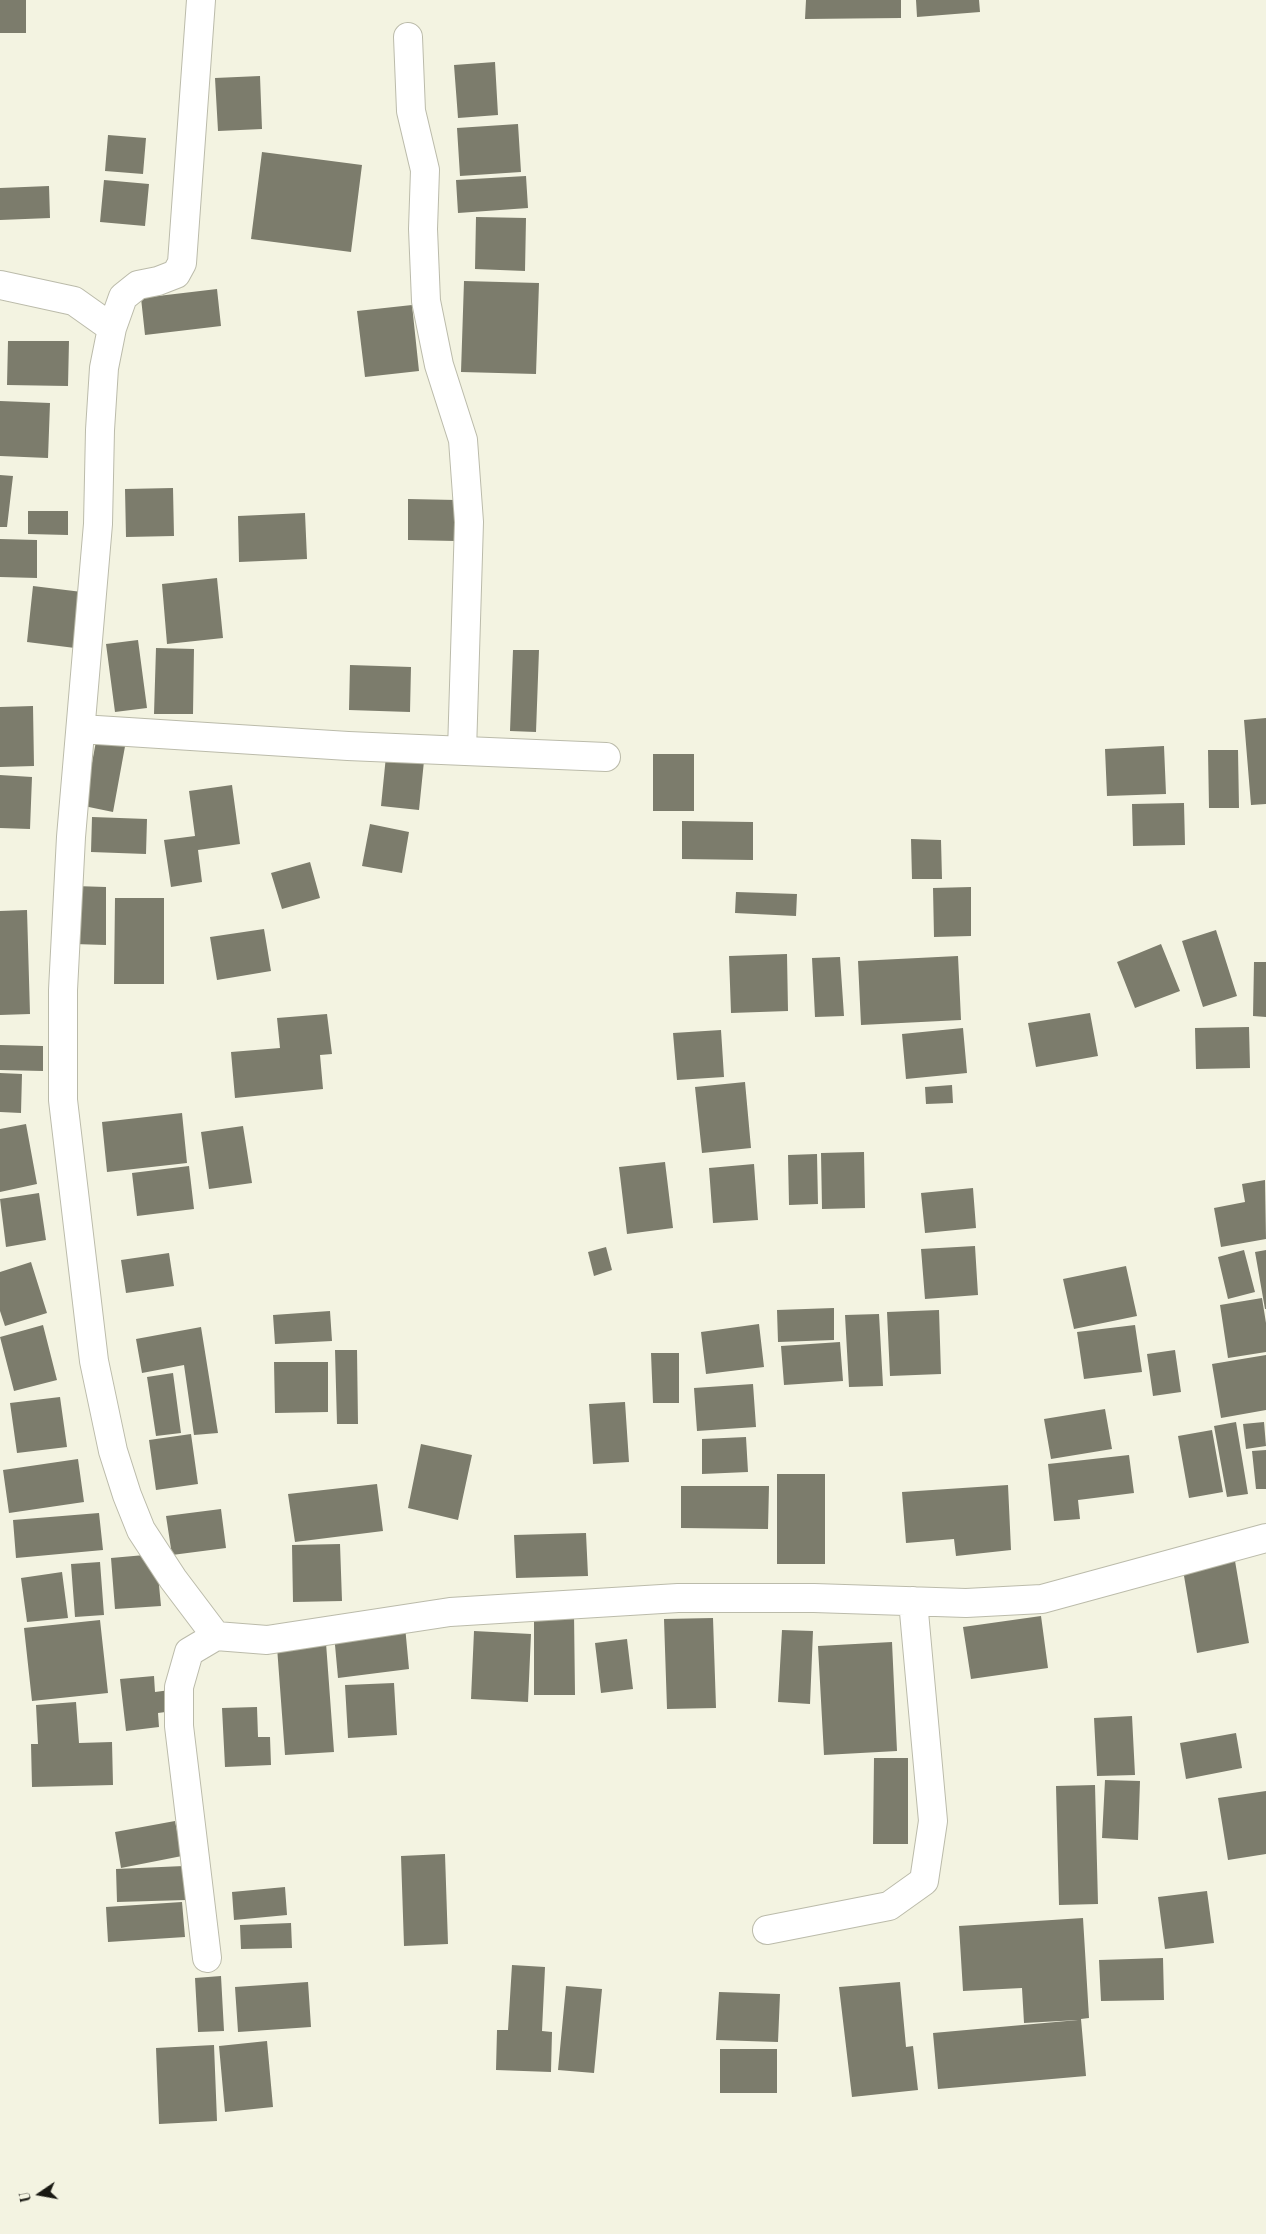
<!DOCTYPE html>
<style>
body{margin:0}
#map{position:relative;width:1266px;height:2234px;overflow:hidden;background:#f3f3e1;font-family:"Playfair Display",serif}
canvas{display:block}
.north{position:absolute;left:15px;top:2169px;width:50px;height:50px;-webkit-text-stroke:4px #f3f3e1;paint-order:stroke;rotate:258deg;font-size:14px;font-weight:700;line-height:20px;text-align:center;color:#191913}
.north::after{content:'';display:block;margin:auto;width:18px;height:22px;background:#191913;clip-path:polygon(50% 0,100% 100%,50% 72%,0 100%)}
</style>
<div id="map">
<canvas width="1266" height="2234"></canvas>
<div class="north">U</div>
</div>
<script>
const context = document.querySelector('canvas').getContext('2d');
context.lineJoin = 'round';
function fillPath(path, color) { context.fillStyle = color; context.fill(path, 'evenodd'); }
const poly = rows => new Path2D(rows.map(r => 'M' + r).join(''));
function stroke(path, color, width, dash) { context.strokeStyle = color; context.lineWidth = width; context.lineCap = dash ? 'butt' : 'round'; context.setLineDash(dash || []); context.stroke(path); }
const building = poly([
 [0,0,26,0,26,33,0,33],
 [806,0,901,0,901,18,805,19],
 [916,0,979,0,980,12,917,17],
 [495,62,498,115,458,118,454,65],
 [260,76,262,129,218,131,215,78],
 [518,124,521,172,460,176,457,128],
 [108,135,146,138,143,174,105,171],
 [262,152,362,165,351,252,251,239],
 [526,176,528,208,458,213,456,180],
 [104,180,149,184,145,226,100,222],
 [49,186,50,218,0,220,0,188],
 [476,217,526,218,525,271,475,269],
 [464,281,539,283,536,374,461,372],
 [217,289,221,326,145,335,141,298],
 [412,305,419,371,365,377,357,311],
 [8,341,69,341,68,386,7,385],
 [0,401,50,403,48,458,0,456],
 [0,475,13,476,7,527,0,527],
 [173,488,174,536,126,537,125,489],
 [408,499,456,500,456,541,408,540],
 [28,511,68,511,68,535,28,534],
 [305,513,307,559,239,562,238,516],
 [0,539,37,540,37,578,0,577],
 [217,578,223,638,167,644,162,584],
 [33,586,82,592,75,648,27,642],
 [138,640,147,708,115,712,106,644],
 [156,648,194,649,193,714,154,714],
 [513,650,539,650,536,732,510,731],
 [350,665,411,667,410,712,349,710],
 [33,706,34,766,0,767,0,707],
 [1266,718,1266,804,1251,805,1244,720],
 [97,736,126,741,113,812,84,806],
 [1164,746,1166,794,1107,796,1105,749],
 [1208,750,1238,750,1239,808,1209,808],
 [653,754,694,754,694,811,653,811],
 [386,756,424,761,419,810,381,806],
 [0,775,32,777,30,829,0,828],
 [232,785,240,844,198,850,202,882,171,887,164,840,195,836,189,791],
 [1184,803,1185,845,1133,846,1132,804],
 [92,817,147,819,146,854,91,852],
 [682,821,753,822,753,860,682,859],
 [370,824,409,832,402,873,362,866],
 [911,839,941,840,942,879,912,879],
 [310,862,320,898,282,909,271,873],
 [75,886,106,887,106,945,74,944],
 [971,887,971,936,934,937,933,888],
 [736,892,797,894,796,916,735,913],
 [115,898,164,898,164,984,114,984],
 [27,910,30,1014,0,1015,0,911],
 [264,929,271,971,217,980,210,937],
 [1216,930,1237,996,1203,1007,1182,941],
 [1161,944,1180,991,1135,1008,1117,962],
 [787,954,788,1011,731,1013,729,956],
 [958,956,961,1020,861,1025,858,961],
 [840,957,844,1016,815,1017,812,958],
 [1254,962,1266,962,1266,1017,1253,1016],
 [1090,1013,1098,1056,1036,1067,1028,1023],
 [327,1014,332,1054,320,1055,323,1089,235,1098,231,1052,280,1048,277,1018],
 [1249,1027,1250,1068,1196,1069,1195,1028],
 [963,1028,967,1073,906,1079,902,1034],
 [721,1030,724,1077,677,1080,673,1033],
 [0,1045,43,1046,43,1071,0,1070],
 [0,1073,22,1074,21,1113,0,1112],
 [745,1082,751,1148,702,1153,695,1087],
 [952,1085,953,1103,926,1104,925,1087],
 [182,1113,187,1163,107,1172,102,1122],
 [26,1124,37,1184,0,1192,0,1129],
 [243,1126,252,1183,209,1189,201,1132],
 [864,1152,865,1208,822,1209,821,1153],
 [817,1154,818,1204,789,1205,788,1155],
 [665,1162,673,1228,627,1234,619,1167],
 [754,1164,758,1220,713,1223,709,1168],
 [189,1166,194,1209,137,1216,132,1173],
 [1265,1180,1266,1239,1221,1247,1214,1208,1245,1202,1242,1184],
 [973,1188,976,1228,925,1233,921,1193],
 [39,1193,46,1240,6,1247,0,1199],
 [975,1246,978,1295,925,1299,921,1249],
 [606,1247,612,1270,594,1276,588,1252],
 [1244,1250,1255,1292,1228,1299,1218,1257],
 [1266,1250,1266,1309,1265,1309,1255,1252],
 [169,1253,174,1286,126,1293,121,1260],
 [31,1262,47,1313,5,1326,0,1311,0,1272],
 [1126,1266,1137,1316,1074,1329,1063,1279],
 [1262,1298,1266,1323,1266,1352,1228,1358,1220,1305],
 [834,1308,834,1340,778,1342,777,1310],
 [939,1310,941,1374,890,1376,887,1312],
 [330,1311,332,1341,275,1344,273,1315],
 [879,1314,883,1386,849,1387,845,1315],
 [759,1324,764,1367,706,1374,701,1332],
 [43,1325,57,1380,14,1391,0,1337],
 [1135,1325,1142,1372,1084,1379,1077,1332],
 [201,1327,218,1433,194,1435,184,1365,142,1373,136,1339],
 [840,1342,843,1381,784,1385,781,1346],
 [335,1350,357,1350,358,1424,337,1424],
 [1175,1350,1181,1392,1153,1396,1147,1354],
 [651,1353,679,1353,679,1403,653,1403],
 [1266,1355,1266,1410,1221,1418,1212,1364],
 [274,1362,328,1362,328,1412,275,1413],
 [173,1373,181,1433,156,1436,147,1377],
 [753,1384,756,1427,697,1431,694,1388],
 [60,1397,67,1447,17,1453,10,1403],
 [625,1402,629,1462,593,1464,589,1404],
 [1105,1409,1112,1449,1051,1459,1044,1419],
 [1236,1422,1248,1494,1227,1497,1214,1426],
 [1264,1422,1266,1446,1246,1449,1243,1424],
 [1212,1430,1223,1492,1189,1498,1178,1436],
 [191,1434,198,1484,156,1490,149,1440],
 [746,1437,748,1472,702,1474,702,1439],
 [421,1444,472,1455,458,1520,408,1508],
 [1266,1450,1266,1489,1256,1489,1252,1451],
 [1129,1455,1134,1493,1078,1500,1080,1519,1054,1521,1048,1464],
 [78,1459,84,1502,9,1513,3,1470],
 [777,1474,825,1474,825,1564,777,1564],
 [377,1484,383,1531,295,1542,288,1494],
 [1008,1485,1011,1550,956,1556,954,1539,906,1543,902,1492],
 [681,1486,769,1486,768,1529,681,1528],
 [221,1509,226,1548,172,1555,166,1516],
 [99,1513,103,1550,16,1558,13,1520],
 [586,1533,588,1576,516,1578,514,1535],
 [340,1544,342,1601,293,1602,292,1545],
 [156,1554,161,1606,115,1609,111,1558],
 [1234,1555,1249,1643,1197,1653,1182,1564],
 [100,1562,104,1615,75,1617,71,1564],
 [62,1572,68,1618,27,1622,21,1578],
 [534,1613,574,1613,575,1695,534,1695],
 [1041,1616,1048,1668,971,1679,963,1627],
 [713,1618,716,1708,667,1709,664,1619],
 [100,1620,108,1693,32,1701,24,1628],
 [405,1626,409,1669,338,1678,334,1634],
 [782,1630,813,1631,810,1704,778,1702],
 [474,1631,531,1634,528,1702,471,1699],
 [627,1639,633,1689,601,1693,595,1643],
 [892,1642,897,1751,824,1755,818,1646],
 [326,1643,334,1752,285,1755,277,1647],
 [154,1676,155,1692,170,1690,173,1711,158,1713,159,1727,126,1731,120,1679],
 [394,1683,397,1735,348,1738,345,1685],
 [76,1702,79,1743,112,1742,113,1785,32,1787,31,1744,38,1744,36,1705],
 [257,1707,258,1737,270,1737,271,1765,225,1767,222,1708],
 [1132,1716,1135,1775,1097,1776,1094,1718],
 [1236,1733,1242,1768,1186,1779,1180,1743],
 [874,1758,908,1758,908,1844,873,1844],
 [1105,1780,1140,1781,1138,1840,1102,1838],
 [1095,1785,1098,1904,1059,1905,1056,1786],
 [1266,1791,1266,1854,1228,1860,1218,1798],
 [175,1821,182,1856,121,1868,115,1832],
 [445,1854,448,1944,404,1946,401,1856],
 [184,1866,186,1900,117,1902,116,1869],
 [285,1887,287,1915,234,1920,232,1892],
 [1207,1891,1214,1943,1165,1949,1158,1897],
 [182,1902,185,1937,108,1942,106,1907],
 [1083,1918,1089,2018,1081,2019,1086,2076,938,2089,933,2033,1078,2020,1024,2023,1022,1988,963,1991,959,1926],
 [291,1923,292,1948,241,1949,240,1925],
 [1163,1958,1164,2000,1101,2001,1099,1960],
 [512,1965,545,1967,542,2031,552,2032,551,2072,496,2070,497,2030,508,2030],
 [221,1976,224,2031,198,2032,195,1978],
 [308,1982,311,2027,238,2032,235,1987],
 [900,1982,906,2047,913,2046,918,2090,852,2097,839,1987],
 [566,1986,602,1989,594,2073,558,2070],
 [719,1992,780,1994,778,2042,716,2040],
 [267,2041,273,2107,225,2112,219,2046],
 [214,2045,217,2121,159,2124,156,2048],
 [720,2049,777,2049,777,2093,720,2093]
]);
const minor = poly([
 [201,0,182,263,176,274,158,281,138,285,123,297,112,328,104,368,100,430,98,524,71,837,63,990,63,1100,94,1361,113,1451,127,1495,141,1530,173,1579,216,1636,267,1640,450,1612,678,1598,814,1598,966,1603,1042,1599,1266,1538],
 [408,37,411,111,425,170,423,229,426,301,439,365,463,440,469,522,462,751],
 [0,285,74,301,112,328],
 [81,729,348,746,606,757],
 [767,1930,889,1906,924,1881,933,1821,913,1601],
 [207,1958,179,1726,179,1687,189,1652,216,1636]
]);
fillPath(building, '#7c7c6c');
stroke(minor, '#bba', 30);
stroke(minor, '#fff', 28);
</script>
